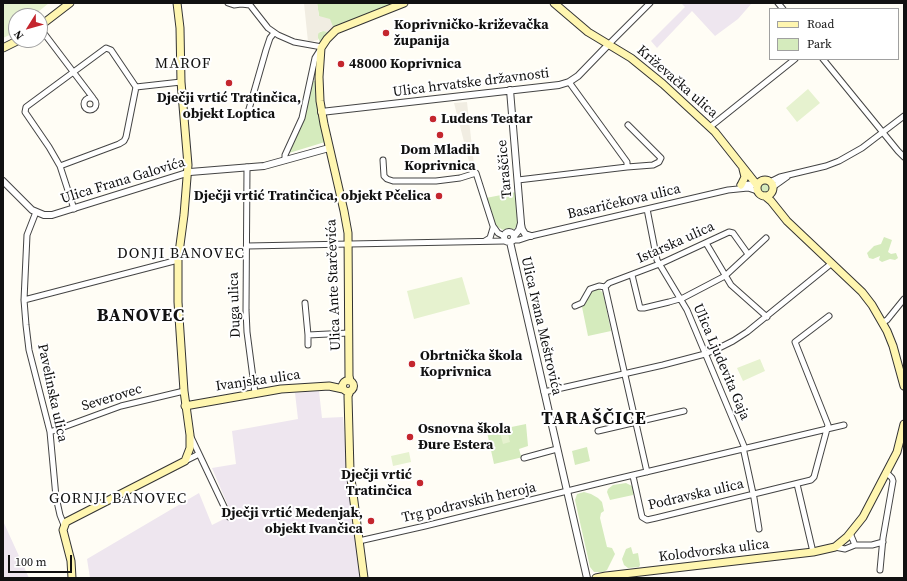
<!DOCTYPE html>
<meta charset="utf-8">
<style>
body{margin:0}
#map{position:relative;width:907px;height:581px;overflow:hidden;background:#fffdf5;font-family:"Source Serif 4",serif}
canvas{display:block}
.frame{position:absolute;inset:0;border:4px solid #111;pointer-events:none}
.legend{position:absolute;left:769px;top:8px;width:130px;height:52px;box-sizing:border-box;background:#fff;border:1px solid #a0a0a0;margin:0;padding:5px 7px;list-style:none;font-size:12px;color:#111}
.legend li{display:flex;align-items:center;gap:8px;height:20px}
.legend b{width:20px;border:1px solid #a0a0a0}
.north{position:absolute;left:8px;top:8px;width:40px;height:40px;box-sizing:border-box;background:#fff;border:1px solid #a0a0a0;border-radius:50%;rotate:233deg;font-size:11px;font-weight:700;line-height:16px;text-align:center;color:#111}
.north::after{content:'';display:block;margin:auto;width:14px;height:18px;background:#c4262e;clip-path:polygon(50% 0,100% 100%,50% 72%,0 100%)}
.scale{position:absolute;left:8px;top:555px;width:64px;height:18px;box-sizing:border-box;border:2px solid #111;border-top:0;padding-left:5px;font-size:12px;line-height:14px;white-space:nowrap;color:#111;-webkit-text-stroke:3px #fff;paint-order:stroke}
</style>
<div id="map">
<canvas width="907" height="581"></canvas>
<div class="frame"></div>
<ul class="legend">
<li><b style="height:5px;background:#fff6b0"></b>Road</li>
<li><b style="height:11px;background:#d5ebbd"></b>Park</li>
</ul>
<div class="north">N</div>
<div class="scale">100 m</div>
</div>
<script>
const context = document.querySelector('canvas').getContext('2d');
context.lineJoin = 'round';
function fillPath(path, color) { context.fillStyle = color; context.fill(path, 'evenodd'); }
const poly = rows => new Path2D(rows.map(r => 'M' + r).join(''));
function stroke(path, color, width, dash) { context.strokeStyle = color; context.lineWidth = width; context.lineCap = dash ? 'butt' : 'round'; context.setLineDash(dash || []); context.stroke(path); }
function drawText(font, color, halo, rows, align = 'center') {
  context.font = font + ' "Source Serif 4",serif'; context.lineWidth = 4; context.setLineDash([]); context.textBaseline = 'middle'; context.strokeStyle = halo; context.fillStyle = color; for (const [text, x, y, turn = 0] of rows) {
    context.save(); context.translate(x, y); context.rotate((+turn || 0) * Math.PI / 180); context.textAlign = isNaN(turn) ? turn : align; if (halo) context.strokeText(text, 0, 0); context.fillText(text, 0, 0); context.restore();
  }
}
const industrial = poly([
 [681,3,752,3,738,19,715,36,692,11,657,48,651,41,685,7],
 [319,391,322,418,343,417,348,477,360,578,90,578,87,559,199,493,212,525,232,515,212,468,236,464,232,431,298,419,295,393],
 [3,521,29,578,3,578]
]);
const green = poly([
 [317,3,397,3,334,29,319,16],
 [323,31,330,32,321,42,320,42,318,38,318,33],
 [313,81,316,81,325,142,289,153],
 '759 188a6 6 0 1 1 12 0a6 6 0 1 1-12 0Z',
 [516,192,519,221,516,227,513,230,510,229,505,231,496,226,492,221,486,198],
 [884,237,892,240,888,252,891,254,896,253,898,258,895,260,890,259,882,262,879,260,880,256,873,259,869,258,867,253,874,246,881,244],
 [595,289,599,289,603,293,611,331,588,336,582,307,586,303,589,292],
 [526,424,528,446,519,449,521,456,523,457,494,464,487,432],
 [587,447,590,461,575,465,572,451],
 [626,483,632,486,634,491,633,495,610,500,607,492,608,489,613,485],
 [584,492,591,494,598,498,602,502,604,511,601,513,600,518,607,547,612,548,615,554,607,570,603,572,594,572,590,567,575,500,577,494],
 [631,547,633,554,638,553,640,565,639,567,628,568,624,565,622,559,626,549]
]);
const pitch = poly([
 [3,3,49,3,33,16,16,16,16,32,3,38],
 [808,89,820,103,797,122,786,108],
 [462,277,470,304,414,319,407,291],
 [760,359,765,371,743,381,737,368],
 [507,430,510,442,503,444,500,432],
 [409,452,411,462,393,466,391,456]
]);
const plaza = poly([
 [304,3,317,3,319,16,330,19,334,29,330,32,323,31,319,32,318,35,318,40,308,42],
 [467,102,474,165,470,165,454,103]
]);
const minor = poly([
 [228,3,234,5,241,4,250,5,268,28,278,35,294,42,322,47,315,58,302,118,285,155,285,160],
 [778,3,783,9],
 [40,28,93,98],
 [608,45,650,3],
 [823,59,898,151,904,157],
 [136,87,181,82],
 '84 104a6 6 0 1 1 12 0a6 6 0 1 1-12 0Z',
 [247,116,266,50,270,38,274,33],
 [710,127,795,59],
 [383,160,384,176,387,179,393,181,436,181,460,178,476,173,493,226,498,233,504,236],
 [60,166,119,144,124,141,126,137,136,87],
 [247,167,246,310,247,332,255,393],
 [627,167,653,165,659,162,661,158,628,125],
 [518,180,627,167,627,162,569,82],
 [770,182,780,177,826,166,839,161,862,148,904,116],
 [740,185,750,184,757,185],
 [773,187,787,177],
 [74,209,60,166,49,147,25,112,26,107,106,48,111,50,136,87],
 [647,209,657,260,687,310,744,446,744,452,754,498,759,529],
 [36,212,27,235,24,300,26,325,29,350,50,432,56,497,60,515,64,525],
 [513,240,519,240,531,236,728,190,748,188,757,191],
 [485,241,490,238,493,228],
 [706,243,731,285,767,317],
 [247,246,505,241],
 [632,275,640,308,644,308,669,302,683,298,725,276,766,238],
 [605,287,609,283,662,263,729,232,733,233,748,254],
 [24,300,178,260],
 [305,303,308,335,349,333],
 [575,306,582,303,590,289,599,286,605,287,647,472],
 [829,316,795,342,828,425,827,429,844,425],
 [883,322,887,320,904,299],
 [308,335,308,345],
 [544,392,663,365,705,354,719,348,733,341,747,332,832,263],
 [598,431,684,411],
 [50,432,121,406,184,391],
 [191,437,229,517],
 [524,458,557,449],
 [185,461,199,454],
 [797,484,813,552],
 [359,541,425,526,608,481,827,429,814,477,811,480,656,518,647,520,642,517,633,476],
 [855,545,872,545,883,542],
 [835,547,845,549,855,545,850,533],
 [880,570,883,538,893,481,892,478,887,473]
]);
const tertiary = poly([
 [510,90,521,223,519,230,514,236],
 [321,112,559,85,569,82,578,76,608,45],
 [3,181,32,210,44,215,52,215,190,172,264,166,329,148],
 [521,224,522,229,525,234,531,236],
 '504 237a5 5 0 1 1 10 0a5 5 0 1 1-10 0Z',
 [510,242,587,578]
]);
const secondary = poly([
 [554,3,588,32,631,58,663,84,715,132,757,185],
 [40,26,70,3],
 [3,48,19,40],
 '757 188a8 8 0 1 1 16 0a8 8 0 1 1-16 0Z',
 [741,185,745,177,743,169],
 [765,196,771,201,787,221,862,292,872,305,887,331,893,346,904,386],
 '342.5 386a5.5 5.5 0 1 1 11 0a5.5 5.5 0 1 1-11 0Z',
 [350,381,349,376,348,233,344,211,324,124,320,101,319,77,321,48,327,39,336,30,404,3],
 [350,391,348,396,350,471,364,578],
 [185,406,281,389,329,386,343,389],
 [72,578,71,561,63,530,66,522,185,461,190,448,190,435,184,391,178,302,178,260,184,215,188,165,181,82,180,28,177,3],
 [596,578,606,576,813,552,835,547,847,537,863,517,897,452,904,424]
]);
const markers = [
 [386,33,4,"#c4262e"],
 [341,64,4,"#c4262e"],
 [229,83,4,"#c4262e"],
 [433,119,4,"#c4262e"],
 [440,135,4,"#c4262e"],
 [439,196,4,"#c4262e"],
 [412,364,4,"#c4262e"],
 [410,437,4,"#c4262e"],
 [420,483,4,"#c4262e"],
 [371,521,4,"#c4262e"]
];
const poiNames = [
 ["Koprivničko-križevačka",394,25],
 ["županija",394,41],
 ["48000 Koprivnica",349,64],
 ["Dječji vrtić Tratinčica,",229,98,"center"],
 ["objekt Loptica",229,114,"center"],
 ["Ludens Teatar",441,119],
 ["Dom Mladih",440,150,"center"],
 ["Koprivnica",440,166,"center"],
 ["Dječji vrtić Tratinčica, objekt Pčelica",431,196,"right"],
 ["Obrtnička škola",420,356],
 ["Koprivnica",420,372],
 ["Osnovna škola",418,429],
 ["Đure Estera",418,445],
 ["Dječji vrtić",412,475,"right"],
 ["Tratinčica",412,491,"right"],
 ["Dječji vrtić Medenjak,",363,513,"right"],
 ["objekt Ivančica",363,529,"right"]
];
const streetNames = [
 ["Križevačka ulica",677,82,41],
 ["Ulica hrvatske državnosti",471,83,-7],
 ["Taraščice",505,169,-95],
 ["Ulica Frana Galovića",123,181,-17],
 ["Basaričekova ulica",624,202,-13],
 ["Istarska ulica",676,243,-24],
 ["Ulica Ante Starčevića",334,285,-92],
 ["Duga ulica",235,305,-92],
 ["Ulica Ivana Meštrovića",541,326,77],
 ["Ulica Ljudevita Gaja",721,362,67],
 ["Ivanjska ulica",258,381,-8],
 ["Pavelinska ulica",52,393,78],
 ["Severovec",112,398,-17],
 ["Podravska ulica",696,495,-13],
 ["Trg podravskih heroja",469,503,-13],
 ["Kolodvorska ulica",714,551,-7]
];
const neighbourhoodNames = [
 ["MAROF",183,64],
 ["DONJI BANOVEC",181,254],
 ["GORNJI BANOVEC",118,499]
];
const districtNames = [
 ["BANOVEC",141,316],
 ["TARAŠČICE",594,419]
];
fillPath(industrial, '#eee6ef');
fillPath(green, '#d5ebbd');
fillPath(pitch, '#e6f2cf');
fillPath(plaza, '#f1ede2');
stroke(minor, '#444', 7);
stroke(tertiary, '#444', 8);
stroke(secondary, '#333', 9);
stroke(minor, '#fff', 5);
stroke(tertiary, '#fff', 6);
stroke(secondary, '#fff6b0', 7);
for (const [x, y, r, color] of markers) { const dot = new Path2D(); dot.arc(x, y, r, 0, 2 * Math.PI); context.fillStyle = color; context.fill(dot); stroke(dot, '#fff', 1.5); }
drawText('bold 14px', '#111', '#fff', poiNames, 'left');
drawText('14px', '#111', '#fff', streetNames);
context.letterSpacing = '1px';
drawText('15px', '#111', '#fff', neighbourhoodNames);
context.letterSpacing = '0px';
context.letterSpacing = '1px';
drawText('bold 18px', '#111', '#fff', districtNames);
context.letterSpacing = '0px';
</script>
